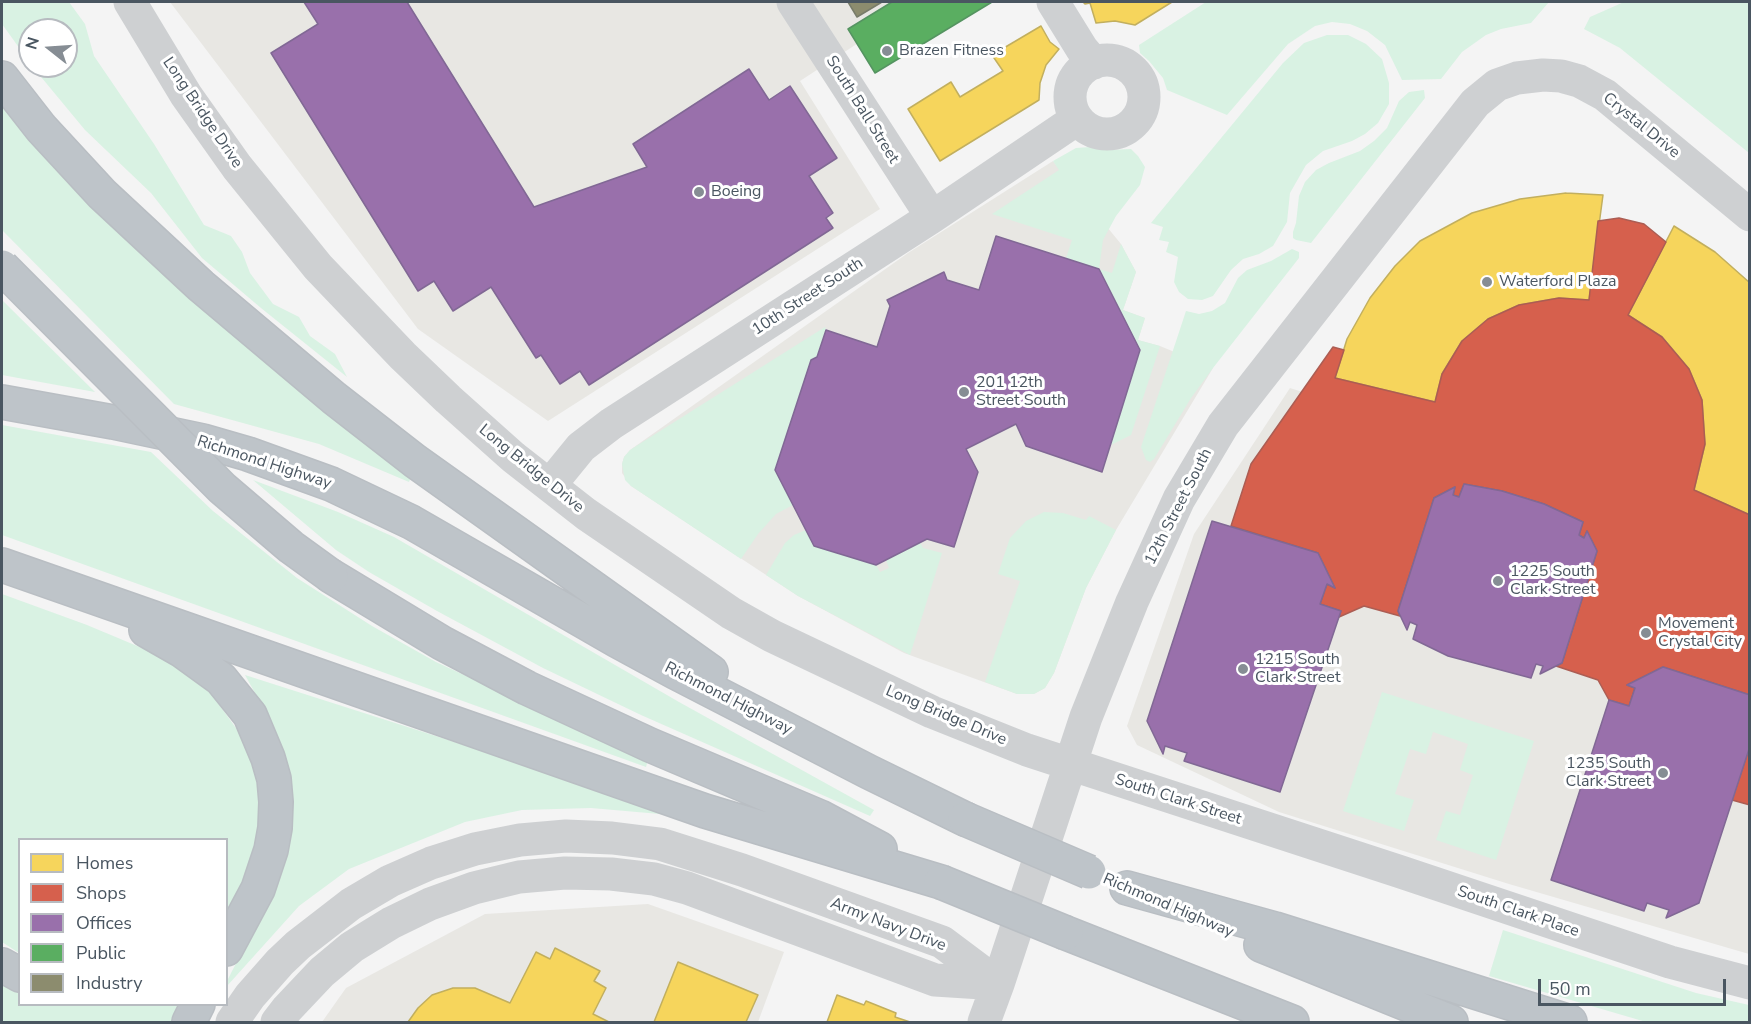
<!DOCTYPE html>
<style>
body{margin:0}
#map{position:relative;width:1751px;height:1024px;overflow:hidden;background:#f4f4f4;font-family:"Nunito Sans",sans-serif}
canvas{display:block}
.frame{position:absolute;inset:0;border:3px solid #4a5661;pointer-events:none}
.legend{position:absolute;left:18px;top:838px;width:210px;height:168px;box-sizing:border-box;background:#fff;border:2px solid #b7bbc0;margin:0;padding:8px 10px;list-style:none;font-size:18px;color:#4a5661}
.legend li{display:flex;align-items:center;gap:12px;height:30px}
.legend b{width:30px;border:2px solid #b7bbc0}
.north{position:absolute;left:18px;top:18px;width:60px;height:60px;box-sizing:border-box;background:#fff;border:2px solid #b7bbc0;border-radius:50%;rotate:287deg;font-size:16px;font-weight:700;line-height:24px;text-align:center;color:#4a5661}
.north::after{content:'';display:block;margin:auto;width:21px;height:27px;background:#868d94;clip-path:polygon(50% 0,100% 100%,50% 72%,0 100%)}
.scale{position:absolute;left:1538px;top:979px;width:188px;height:27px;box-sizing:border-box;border:3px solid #4a5661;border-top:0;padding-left:8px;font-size:18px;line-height:21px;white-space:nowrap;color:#4a5661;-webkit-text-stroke:4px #fff;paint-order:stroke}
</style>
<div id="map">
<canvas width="1751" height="1024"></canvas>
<div class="frame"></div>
<ul class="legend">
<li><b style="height:16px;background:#f6d55c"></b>Homes</li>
<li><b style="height:16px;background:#d6604d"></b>Shops</li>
<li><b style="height:16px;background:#9970ab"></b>Offices</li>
<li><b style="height:16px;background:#5aae61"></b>Public</li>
<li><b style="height:16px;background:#8c8c6e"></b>Industry</li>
</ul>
<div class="north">N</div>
<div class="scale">50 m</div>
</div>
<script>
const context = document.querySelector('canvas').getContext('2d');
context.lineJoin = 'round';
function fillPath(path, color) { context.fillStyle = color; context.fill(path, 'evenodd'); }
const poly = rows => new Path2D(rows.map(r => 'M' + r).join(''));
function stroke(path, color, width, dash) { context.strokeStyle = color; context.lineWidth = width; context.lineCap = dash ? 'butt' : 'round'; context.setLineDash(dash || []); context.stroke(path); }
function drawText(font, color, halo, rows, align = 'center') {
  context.font = font + ' "Nunito Sans",sans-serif'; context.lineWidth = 6; context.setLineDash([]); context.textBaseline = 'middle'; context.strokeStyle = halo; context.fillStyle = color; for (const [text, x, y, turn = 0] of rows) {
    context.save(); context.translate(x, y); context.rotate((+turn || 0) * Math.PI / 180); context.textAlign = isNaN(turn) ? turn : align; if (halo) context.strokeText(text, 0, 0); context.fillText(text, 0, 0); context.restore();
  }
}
const commercial = poly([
 [170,2,921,2,800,81,880,209,548,421,418,329],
 [1053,161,1121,244,1136,272,1123,310,1145,318,1138,340,1160,346,1213,368,1116,530,1086,588,1054,673,1045,688,1034,694,1017,694,904,653,798,596,631,486,622,473,622,464,624,457,630,450,908,253],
 [1290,388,1749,537,1749,954,1509,884,1279,812,1137,745,1127,726,1194,534],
 [648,904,784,952,758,1022,322,1022,346,988,485,914]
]);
const green = poly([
 [2,2,69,2,85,24,94,56,154,144,204,225,231,236,242,252,250,273,273,304,299,317,310,336,335,354,347,377,261,308,202,258,151,193,85,130,32,66,66,66,66,30,30,30,30,63,2,24],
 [1206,2,1549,2,1531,23,1501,29,1486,35,1462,52,1441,79,1402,80,1385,45,1367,31,1350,24,1332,22,1315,26,1288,44,1227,115,1167,90,1163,78,1149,61,1140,53,1139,45],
 [1624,2,1749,2,1749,153,1620,48,1584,29,1590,17],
 [1327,35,1348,35,1366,44,1382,59,1389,83,1389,104,1378,123,1365,134,1352,141,1323,151,1306,165,1290,193,1287,222,1273,246,1259,254,1243,259,1231,270,1213,296,1202,300,1188,299,1179,292,1174,282,1178,257,1166,252,1169,242,1159,240,1163,227,1151,223,1283,63,1304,43],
 [1424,90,1425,98,1311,243,1296,240,1293,238,1293,232,1296,223,1299,196,1305,182,1316,170,1329,163,1360,151,1374,141,1387,128,1399,101,1409,92],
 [2,99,411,477,409,482,319,444,174,404,2,230],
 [1090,147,1108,150,1131,149,1138,156,1145,167,1140,185,1116,216,1103,240,1099,269,1112,273,1121,244,1136,272,1123,310,1145,318,1138,340,1160,346,1131,435,1111,445,1140,350,1099,269,1066,258,1072,240,992,214,1059,170,1053,161,1076,148],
 [1292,249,1299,252,1299,258,1213,368,1191,398,1154,459,1150,462,1146,460,1141,447,1186,311,1199,314,1212,311,1225,303,1238,278,1247,270,1271,261],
 [2,300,95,392,2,375],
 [825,327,826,330,817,357,811,361,793,505,776,514,758,534,741,559,631,486,625,480,622,464,624,457,630,450],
 [2,425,151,452,213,511,297,578,372,626,436,662,648,760,646,767,2,535],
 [253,480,338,512,394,537,679,702,874,810,870,816,641,715,543,668,437,611,369,572,336,550],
 [1044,512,1063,513,1086,520,1089,516,1116,530,1086,588,1054,673,1045,688,1034,694,1017,694,985,682,1020,581,998,574,1010,538,1026,521],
 [806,530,814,546,876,565,880,572,889,568,886,560,920,542,923,548,942,553,910,655,798,596,766,575,785,543,794,535],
 [2,594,87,625,161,656,208,689,243,738,260,785,262,829,247,880,227,910,226,840,20,840,19,953,2,942],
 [245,675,511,760,671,815,591,808,522,810,465,822,349,869,299,906,227,986,227,981,253,930,270,720],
 [1382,692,1534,741,1496,860,1436,840,1446,811,1460,815,1473,775,1460,770,1468,744,1433,732,1426,754,1410,749,1395,794,1414,800,1404,831,1343,811],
 [1503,930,1696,993,1749,1005,1749,1022,1646,1022,1489,976],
 [2,981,19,990,20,1004,187,1005,178,1022,2,1022]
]);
const homes = poly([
 [1083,2,1172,2,1135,25,1115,21,1096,23,1090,3,1085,4,1083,2],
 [1041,26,1050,42,1059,49,1046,65,1040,83,1039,100,940,161,908,109,951,82,960,97,1003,71,992,55,1041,26],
 [1566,193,1603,195,1589,300,1559,298,1519,305,1488,319,1462,341,1442,374,1435,402,1335,378,1347,339,1370,298,1395,266,1420,241,1472,213,1520,199,1566,193],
 [1674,226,1715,252,1750,283,1750,515,1694,490,1705,444,1702,400,1689,369,1662,337,1628,315,1674,226],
 [555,948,600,971,594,981,606,988,593,1014,609,1022,408,1022,418,1008,432,995,453,988,475,988,510,1003,536,952,550,959,555,948],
 [678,962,758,995,746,1022,654,1022,678,962],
 [837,995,864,1005,866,1001,896,1013,895,1017,910,1022,827,1022,837,995]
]);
const shops = poly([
 [1619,218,1644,224,1666,242,1628,315,1662,337,1689,369,1702,400,1705,444,1694,490,1750,515,1750,695,1663,667,1627,685,1635,688,1629,706,1609,700,1598,680,1556,666,1562,663,1597,551,1587,531,1584,538,1579,535,1583,522,1544,504,1502,491,1464,484,1459,497,1453,495,1455,487,1434,498,1398,611,1400,616,1364,606,1339,617,1341,611,1320,604,1327,584,1335,588,1318,553,1231,526,1251,464,1333,347,1344,350,1335,378,1435,402,1442,374,1462,341,1488,319,1519,305,1559,298,1589,300,1598,221,1619,218],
 [1750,746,1750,805,1732,800,1750,746]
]);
const offices = poly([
 [304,2,407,2,534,207,647,167,633,144,749,69,769,100,790,86,837,158,809,176,833,213,826,218,833,228,589,385,580,371,560,384,541,355,536,358,491,287,453,311,434,281,418,291,271,53,318,24,304,2],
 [996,236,1099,269,1140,350,1102,472,1026,446,1016,424,966,449,978,472,954,547,927,539,876,565,814,546,775,470,811,360,817,357,826,330,877,347,890,306,887,300,944,272,947,280,979,290,996,236],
 [1464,484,1502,491,1544,504,1583,522,1579,535,1584,538,1587,531,1597,551,1562,663,1540,674,1543,666,1536,664,1531,678,1448,656,1413,639,1417,625,1410,622,1407,630,1398,611,1434,498,1455,487,1453,495,1459,497,1464,484],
 [1212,521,1318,553,1335,588,1327,584,1320,604,1341,611,1280,792,1184,761,1187,753,1165,746,1163,754,1147,721,1212,521],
 [1663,667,1750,695,1750,746,1699,903,1666,918,1669,910,1647,903,1644,911,1551,880,1609,700,1629,706,1635,688,1627,685,1663,667]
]);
const public = poly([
 [892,2,992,2,875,73,848,29,892,2]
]);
const industry = poly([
 [848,2,882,2,857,17,848,2]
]);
const minor = poly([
 [130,2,186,95,237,167,318,267,403,356,448,399,513,457,586,514,731,613,772,636,932,712,1027,750,1401,872,1670,962,1750,983],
 [793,2,932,217],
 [1053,2,1082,49,1094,63],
 '1070 97a37 37 0 1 1 74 0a37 37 0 1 1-74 0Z',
 [550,485,581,447,611,424,932,217,1077,119],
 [232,1022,250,996,280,962,298,945,351,904,390,881,431,863,475,849,520,840,566,836,612,838,660,844,742,870,942,942,998,984],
 [277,1022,287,1009,322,972,352,947,391,923,430,904,474,888,519,877,565,873,611,874,654,879,687,888,935,980,998,984],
 [984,1022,998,984,1086,717,1132,602,1179,499,1223,425,1475,103,1497,85,1517,78,1543,75,1561,76,1579,81,1605,95,1750,215]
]);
const highway = poly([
 [2,78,41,128,102,194,201,286,334,398,415,461,711,672],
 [2,402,113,422,203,441,248,454,331,484,411,522,616,640,675,672,869,772,965,819],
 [2,565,705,811,941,882],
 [331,576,442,643,527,688,650,745,820,817,880,849],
 [146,630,181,650,221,679,250,715,268,758,274,779,276,802,275,828,271,850,258,889,226,949],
 [1127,888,1275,929,1570,1022],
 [1066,933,1292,1022],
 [1261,945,1451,1022],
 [2,965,20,975],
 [189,1022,198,1004]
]);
const highwayBridge = poly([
 [2,267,222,488,291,547,331,576],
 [965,819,1089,872],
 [941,882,1066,933]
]);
const markers = [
 [887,51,6,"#868d94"],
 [699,192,6,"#868d94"],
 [1487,282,6,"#868d94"],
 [964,392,6,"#868d94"],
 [1498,581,6,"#868d94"],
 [1646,633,6,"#868d94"],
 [1243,669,6,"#868d94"],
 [1663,773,6,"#868d94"]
];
const poiNames = [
 ["Brazen Fitness",899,51],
 ["Boeing",711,192],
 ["Waterford Plaza",1499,282],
 ["201 12th",976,383],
 ["Street South",976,401],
 ["1225 South",1510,572],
 ["Clark Street",1510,590],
 ["Movement",1658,624],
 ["Crystal City",1658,642],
 ["1215 South",1255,660],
 ["Clark Street",1255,678],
 ["1235 South",1651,764,"right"],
 ["Clark Street",1651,782,"right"]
];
const streetNames = [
 ["South Ball Street",862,110,58],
 ["Long Bridge Drive",202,113,56],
 ["Crystal Drive",1641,126,39],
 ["10th Street South",808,297,-33],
 ["Richmond Highway",264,463,18],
 ["Long Bridge Drive",531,469,39],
 ["12th Street South",1179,507,-63],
 ["Richmond Highway",728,699,27],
 ["Long Bridge Drive",946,716,23],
 ["South Clark Street",1178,800,18],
 ["Richmond Highway",1168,906,23],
 ["South Clark Place",1518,912,19],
 ["Army Navy Drive",888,925,21]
];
fillPath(commercial, '#e8e7e3');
fillPath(green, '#d9f2e3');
fillPath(homes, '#f6d55c');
stroke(homes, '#c2af5e', 1.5);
fillPath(shops, '#d6604d');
stroke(shops, '#ac5d53', 1.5);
fillPath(offices, '#9970ab');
stroke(offices, '#816895', 1.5);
fillPath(public, '#5aae61');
stroke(public, '#559461', 1.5);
fillPath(industry, '#8c8c6e');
stroke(industry, '#787c6a', 1.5);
stroke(highway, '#b9bec3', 36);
stroke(minor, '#ced0d2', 33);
stroke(highway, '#bec4c9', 33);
stroke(highwayBridge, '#b9bec3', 36, []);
stroke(highwayBridge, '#bec4c9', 33);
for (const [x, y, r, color] of markers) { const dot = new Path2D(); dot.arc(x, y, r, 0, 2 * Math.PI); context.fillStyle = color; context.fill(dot); stroke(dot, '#fff', 2); }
drawText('16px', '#4a5661', '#fff', poiNames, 'left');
drawText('16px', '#4a5661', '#fff', streetNames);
</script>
